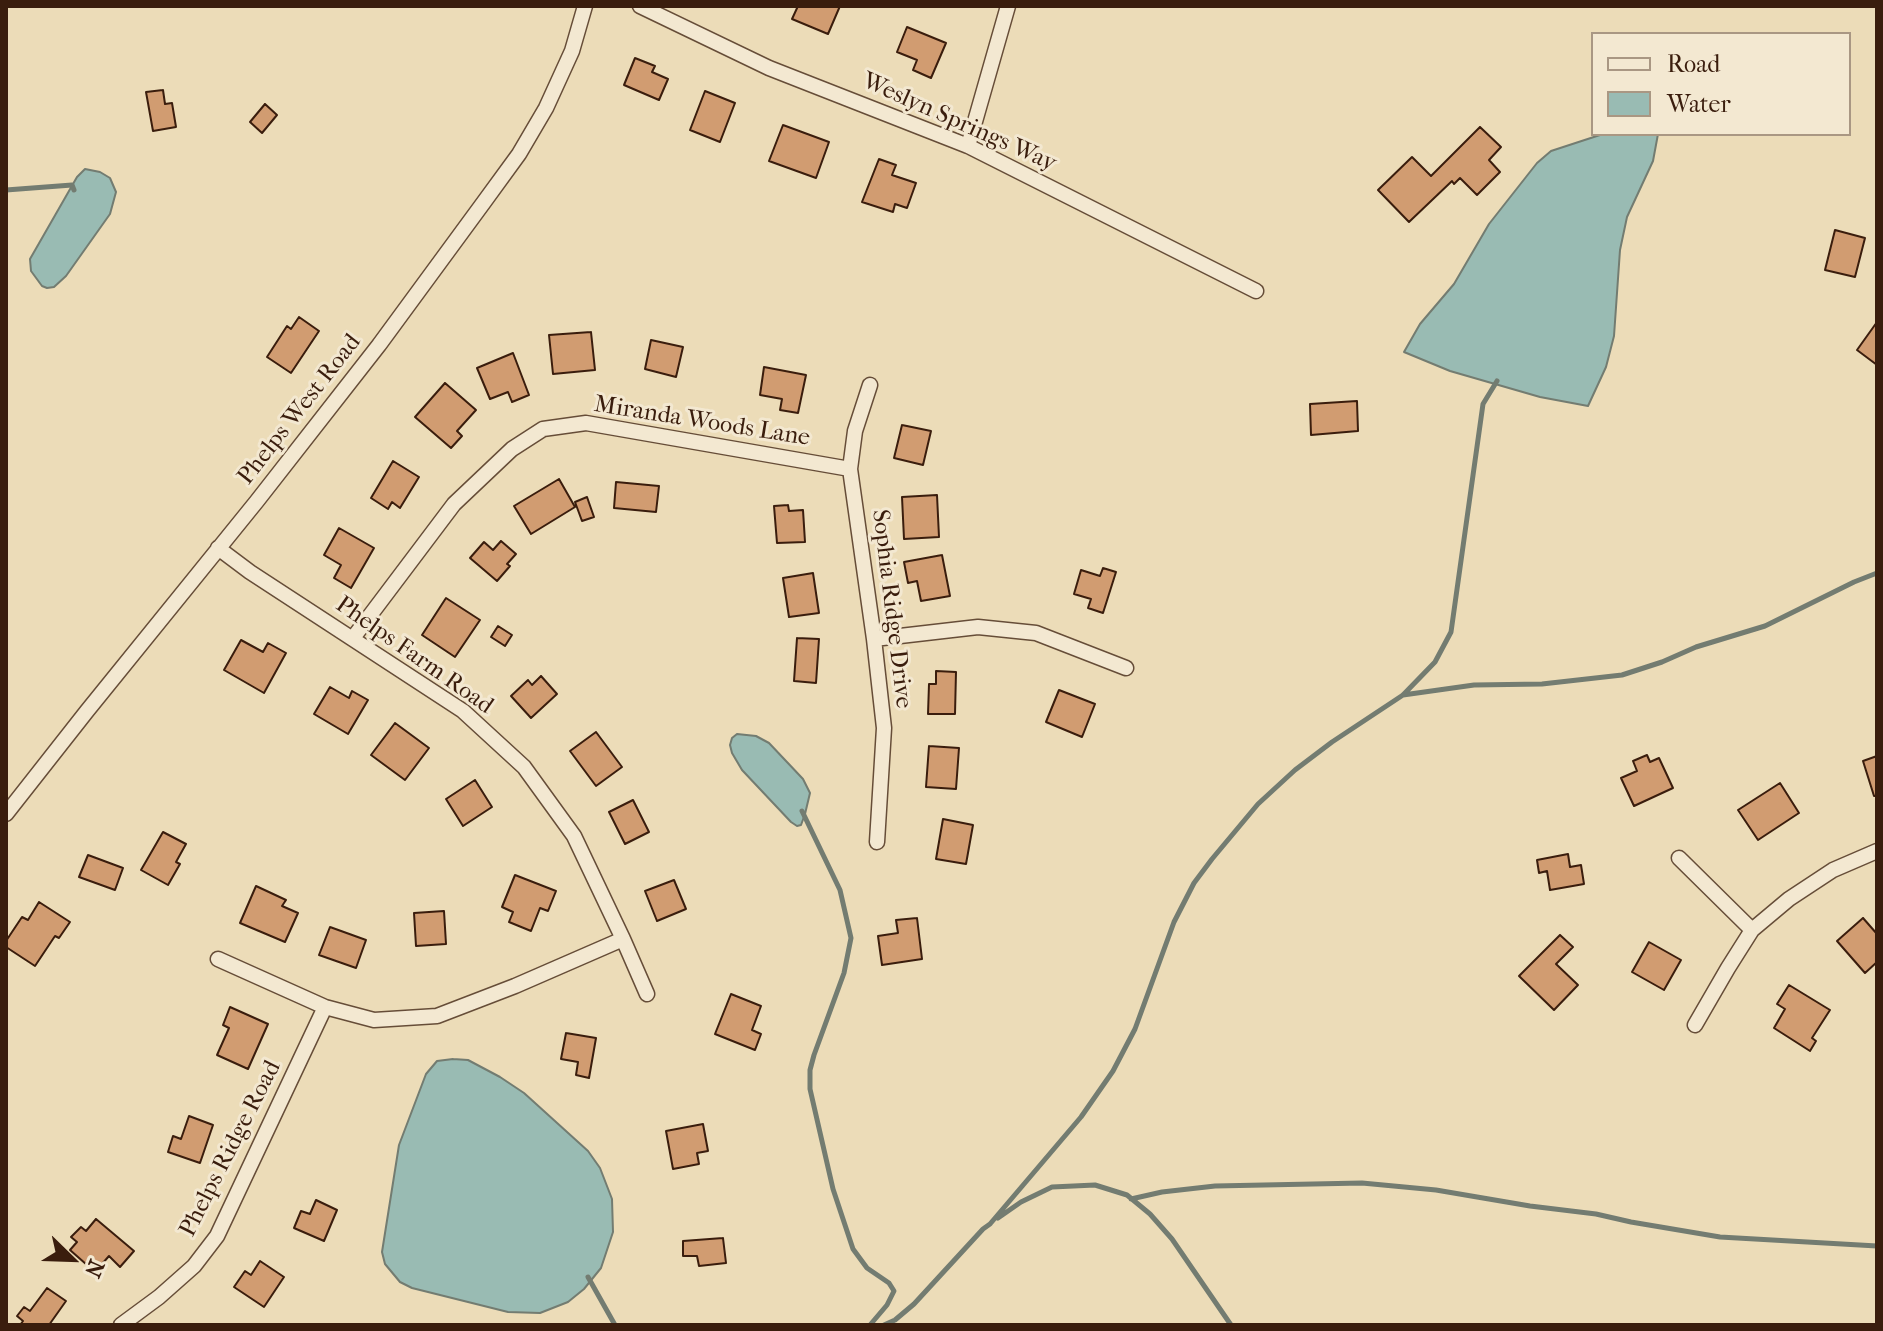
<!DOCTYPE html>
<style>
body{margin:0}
#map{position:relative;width:1883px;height:1331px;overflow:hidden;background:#ecdcb8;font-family:"IM FELL French Canon",serif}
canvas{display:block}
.frame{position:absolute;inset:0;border:8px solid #3a1d0d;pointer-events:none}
.legend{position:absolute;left:1591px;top:32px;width:260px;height:104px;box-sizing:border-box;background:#f3e8d1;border:2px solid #a99783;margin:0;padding:10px 14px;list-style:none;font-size:24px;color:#3a1d0d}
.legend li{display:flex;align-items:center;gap:16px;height:40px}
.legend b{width:40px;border:2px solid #a99783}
.north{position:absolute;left:32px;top:1219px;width:80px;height:80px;-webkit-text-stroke:6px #f3e8d1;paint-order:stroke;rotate:113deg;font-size:22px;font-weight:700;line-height:32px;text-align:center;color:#3a1d0d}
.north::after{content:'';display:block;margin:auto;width:28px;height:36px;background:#3a1d0d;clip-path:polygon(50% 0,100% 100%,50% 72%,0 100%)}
</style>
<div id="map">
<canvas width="1883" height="1331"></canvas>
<div class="frame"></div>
<ul class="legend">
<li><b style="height:10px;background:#f3e8d1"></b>Road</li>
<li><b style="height:22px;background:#99bbb3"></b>Water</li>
</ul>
<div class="north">N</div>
</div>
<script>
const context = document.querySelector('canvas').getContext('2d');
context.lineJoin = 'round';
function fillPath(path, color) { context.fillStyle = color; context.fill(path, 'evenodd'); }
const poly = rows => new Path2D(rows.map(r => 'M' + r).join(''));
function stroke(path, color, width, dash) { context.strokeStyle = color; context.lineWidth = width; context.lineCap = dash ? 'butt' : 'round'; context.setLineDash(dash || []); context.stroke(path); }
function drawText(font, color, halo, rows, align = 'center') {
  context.font = font + ' "IM FELL French Canon",serif'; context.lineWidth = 6; context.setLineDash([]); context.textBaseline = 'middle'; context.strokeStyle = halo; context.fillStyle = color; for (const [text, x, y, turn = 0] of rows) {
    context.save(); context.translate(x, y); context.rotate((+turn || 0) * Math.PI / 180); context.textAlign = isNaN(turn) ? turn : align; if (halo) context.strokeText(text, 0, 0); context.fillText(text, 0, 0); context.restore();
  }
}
const water = poly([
 [1603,134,1658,134,1653,161,1627,217,1620,250,1614,336,1606,367,1588,406,1540,397,1450,371,1404,352,1420,324,1454,284,1489,224,1537,163,1551,151,1603,134],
 [85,169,100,172,110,178,116,192,110,214,66,276,54,287,47,288,42,286,31,271,30,259,77,177,85,169],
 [737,734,756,736,769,743,803,779,810,793,805,814,801,825,797,826,791,822,742,770,732,753,730,745,732,738,737,734],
 [453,1059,468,1060,500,1077,524,1093,588,1151,600,1168,612,1199,613,1232,601,1268,584,1289,568,1302,540,1313,508,1312,412,1288,400,1282,385,1264,382,1252,399,1145,426,1074,437,1061,453,1059]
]);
const stream = poly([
 [6,190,72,185,74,190],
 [1403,695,1474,685,1542,684,1622,675,1662,662,1696,647,1765,626,1854,582,1877,573],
 [802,811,840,890,851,938,844,973,814,1055,810,1070,810,1089,833,1189,853,1249,867,1268,889,1283,894,1291,887,1305,870,1325],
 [1131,1199,1162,1192,1215,1186,1362,1183,1436,1190,1530,1206,1596,1214,1631,1222,1720,1237,1877,1246],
 [998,1218,1021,1202,1052,1187,1095,1185,1127,1195,1150,1214,1172,1239,1231,1325],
 [990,1224,1081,1117,1113,1071,1135,1029,1174,922,1194,883,1212,859,1258,804,1295,770,1332,742,1403,695,1435,662,1451,632,1483,404,1497,381],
 [588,1277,615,1325],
 [884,1325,895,1320,914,1304,983,1229,990,1224]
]);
const building = poly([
 [798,6,840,6,828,34,792,19,798,6],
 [907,27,946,43,931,78,913,70,917,60,897,52,907,27],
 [635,58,655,66,652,72,668,79,659,100,624,85,635,58],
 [163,90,165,104,172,103,176,127,153,131,146,92,163,90],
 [705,91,735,103,720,142,690,130,705,91],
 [265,104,277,115,262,133,250,122,265,104],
 [783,125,829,142,816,178,769,161,783,125],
 [1480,127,1501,147,1489,160,1500,172,1477,195,1460,178,1454,184,1452,181,1409,222,1378,190,1412,157,1431,176,1480,127],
 [879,159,896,165,892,175,916,183,907,208,895,204,893,212,862,202,879,159],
 [1835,230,1865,238,1855,277,1825,270,1835,230],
 [299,317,319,331,291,373,267,357,287,326,291,329,299,317],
 [1877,322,1877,365,1857,350,1877,322],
 [591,332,595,370,553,374,549,335,591,332],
 [651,340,683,347,676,377,645,369,651,340],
 [513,353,529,395,512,402,508,392,490,399,477,368,513,353],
 [764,367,806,375,798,413,780,410,782,399,760,395,764,367],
 [445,383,476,410,457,431,462,436,451,448,415,417,445,383],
 [1357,401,1358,431,1311,435,1310,404,1357,401],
 [902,425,931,431,923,465,894,458,902,425],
 [393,461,419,477,400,508,392,502,388,509,371,498,393,461],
 [559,479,575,507,531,534,514,506,559,479],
 [616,482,659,486,656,512,614,508,616,482],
 [937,495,939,537,904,539,902,497,937,495],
 [587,497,594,517,582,521,575,502,587,497],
 [788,505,789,511,803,510,805,542,777,543,774,506,788,505],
 [339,528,374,548,351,588,334,578,341,565,324,555,339,528],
 [501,541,516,554,507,564,510,566,497,581,470,558,484,542,493,550,501,541],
 [942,555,950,596,921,601,917,581,908,583,904,562,942,555],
 [1103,568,1116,572,1103,613,1088,608,1091,599,1074,594,1081,570,1100,576,1103,568],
 [813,573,819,613,789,617,783,578,813,573],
 [446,598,480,620,455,657,422,635,446,598],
 [498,626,512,635,505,646,491,637,498,626],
 [797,638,819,639,816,683,794,681,797,638],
 [241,640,263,652,268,643,286,653,264,693,224,670,241,640],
 [936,671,956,672,955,714,928,714,929,684,936,684,936,671],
 [541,676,557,694,531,718,511,696,528,680,532,685,541,676],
 [330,687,349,698,352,691,368,700,348,734,314,714,330,687],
 [1059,690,1095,704,1082,737,1046,722,1059,690],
 [395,723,429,748,405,780,371,755,395,723],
 [596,732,622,767,596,786,570,751,596,732],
 [929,746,959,748,956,789,926,787,929,746],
 [1647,755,1650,762,1659,758,1673,788,1634,806,1621,778,1637,771,1633,761,1647,755],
 [1877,756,1877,796,1874,796,1863,761,1877,756],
 [475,780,492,807,463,826,446,799,475,780],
 [1780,783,1799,813,1758,840,1738,810,1780,783],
 [633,800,649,832,625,844,609,812,633,800],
 [943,819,973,825,966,864,936,859,943,819],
 [163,832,186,844,176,862,180,864,168,885,141,870,163,832],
 [1568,854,1570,867,1581,865,1584,884,1550,890,1547,871,1539,873,1537,860,1568,854],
 [88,855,123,868,115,890,79,877,88,855],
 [515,875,556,891,548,911,540,908,531,931,509,922,513,912,502,907,515,875],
 [674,880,686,909,657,921,645,891,674,880],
 [256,886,286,900,282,906,298,913,285,942,240,923,256,886],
 [39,902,70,922,59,938,55,936,35,966,6,947,6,941,22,917,28,920,39,902],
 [444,911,446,944,416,946,414,913,444,911],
 [917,918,922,959,882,965,878,936,898,933,896,920,917,918],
 [1863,918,1877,934,1877,962,1865,973,1837,941,1863,918],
 [330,927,366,940,356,968,319,955,330,927],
 [1560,935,1573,947,1556,964,1578,985,1554,1010,1519,976,1560,935],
 [1649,942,1681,960,1664,990,1632,972,1649,942],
 [1789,985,1830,1010,1812,1038,1816,1041,1810,1051,1774,1028,1785,1009,1777,1004,1789,985],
 [731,994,761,1006,752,1030,761,1034,755,1050,715,1034,731,994],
 [230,1007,268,1024,248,1069,217,1055,229,1028,223,1025,230,1007],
 [566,1033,596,1038,589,1078,576,1075,578,1062,561,1059,566,1033],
 [189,1116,213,1125,200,1163,168,1152,173,1136,181,1139,189,1116],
 [703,1124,708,1151,697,1153,699,1164,673,1169,666,1131,703,1124],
 [316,1200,337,1210,324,1241,294,1228,301,1211,310,1214,316,1200],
 [96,1219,134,1251,120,1267,109,1256,95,1272,70,1250,77,1242,71,1237,81,1227,86,1231,96,1219],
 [723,1238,726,1263,699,1266,697,1256,683,1256,683,1241,723,1238],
 [260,1261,284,1277,264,1307,234,1287,245,1271,251,1275,260,1261],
 [47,1288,66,1301,49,1325,20,1325,23,1321,17,1316,24,1307,30,1311,47,1288]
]);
const street = poly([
 [640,6,769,68,968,146,1256,291],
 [968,146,1008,6],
 [870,385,855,431,850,469,874,639,884,728,877,842],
 [218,548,250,572,463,711,524,767,574,836,623,939,647,994],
 [353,638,454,504,512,449,543,429,586,423,850,469],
 [874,639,978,627,1036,633,1126,668],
 [6,814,87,711,257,501,379,345,484,202,519,154,546,108,572,51,585,6],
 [1679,858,1752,930],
 [218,959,325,1007,374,1020,437,1016,515,986,623,939],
 [1695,1025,1728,968,1752,930,1789,899,1833,870,1877,851],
 [121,1325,159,1297,194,1266,217,1236,325,1007]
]);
const streetNames = [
 ["Weslyn Springs Way",959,123,24],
 ["Phelps West Road",300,410,-52],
 ["Miranda Woods Lane",702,422,9],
 ["Sophia Ridge Drive",891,609,83],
 ["Phelps Farm Road",414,656,35],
 ["Phelps Ridge Road",231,1149,-63]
];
fillPath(water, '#99bbb3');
stroke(water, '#737c71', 2);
stroke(stream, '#737c71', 5);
fillPath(building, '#d19c71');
stroke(building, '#3a1d0d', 2);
stroke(street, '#664d38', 17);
stroke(street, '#f3e8d1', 14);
drawText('24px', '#3a1d0d', '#f3e8d1', streetNames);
</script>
